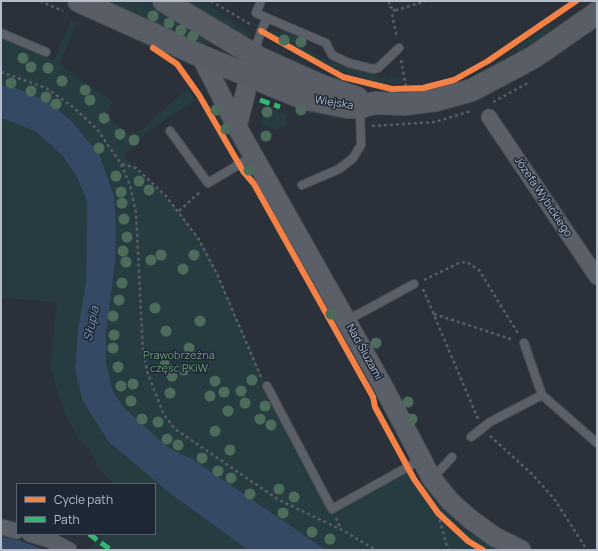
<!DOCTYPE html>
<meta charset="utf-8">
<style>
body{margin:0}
#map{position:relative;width:598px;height:551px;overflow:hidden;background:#2a313a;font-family:Manrope,sans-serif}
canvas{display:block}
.frame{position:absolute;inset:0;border:2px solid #b5bdcb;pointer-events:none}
.legend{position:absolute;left:16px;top:483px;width:140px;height:52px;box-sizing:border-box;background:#1d2735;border:1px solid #5a6371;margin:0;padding:5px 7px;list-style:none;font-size:12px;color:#b5bdcb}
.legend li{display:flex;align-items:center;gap:8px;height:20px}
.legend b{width:20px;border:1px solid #5a6371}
</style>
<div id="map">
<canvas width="598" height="551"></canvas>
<div class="frame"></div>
<ul class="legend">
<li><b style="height:5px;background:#f48246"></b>Cycle path</li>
<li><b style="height:5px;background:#33b770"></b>Path</li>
</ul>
</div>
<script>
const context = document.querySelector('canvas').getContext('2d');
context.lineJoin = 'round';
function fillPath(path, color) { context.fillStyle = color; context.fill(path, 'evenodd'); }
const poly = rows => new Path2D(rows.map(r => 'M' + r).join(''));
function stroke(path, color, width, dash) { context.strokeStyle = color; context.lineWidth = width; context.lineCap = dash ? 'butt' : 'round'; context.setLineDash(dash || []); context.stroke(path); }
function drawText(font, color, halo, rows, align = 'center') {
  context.font = font + ' Manrope,sans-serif'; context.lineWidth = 3; context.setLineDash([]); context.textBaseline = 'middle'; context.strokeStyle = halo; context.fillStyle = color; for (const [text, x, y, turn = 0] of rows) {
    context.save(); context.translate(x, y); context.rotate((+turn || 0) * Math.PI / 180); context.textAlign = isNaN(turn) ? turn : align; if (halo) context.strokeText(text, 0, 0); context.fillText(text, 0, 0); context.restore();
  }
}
const green = poly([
 [101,1,147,1,206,40,212,50],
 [180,1,203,1,252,34,245,39],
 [71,20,77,23,59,64,113,102,105,115,130,135,143,128,188,88,195,100,145,133,123,156,173,204,205,246,266,383,261,386,330,512,405,470,462,528,505,550,326,550,194,460,169,448,124,408,113,392,106,362,106,335,115,262,116,229,13,87,1,85,1,38,4,37,54,61],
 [549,25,550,31,541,39,522,53,519,53,515,48],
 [274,31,285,31,307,41,304,49,327,60,347,67,377,74,377,77,390,79,391,76,401,78,401,84,384,83,336,70,267,32],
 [291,103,343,118,348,121,297,110,290,107],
 [215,105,243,155,241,158,212,107],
 [264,107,288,115,286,120,288,124,275,131,272,127,260,124],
 [1,118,35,131,63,156,76,175,87,201,86,282,78,328,75,370,82,399,108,441,167,491,248,550,88,550,102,534,155,534,155,484,115,484,100,471,90,450,78,438,65,415,50,366,57,302,1,298]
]);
const water = poly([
 [1,85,13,87,49,102,73,123,99,154,114,196,116,230,115,262,106,335,106,362,113,392,124,408,169,448,194,460,326,550,248,550,167,491,108,441,82,399,75,370,78,328,86,282,87,201,76,175,63,156,35,131,1,118],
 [1,537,18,540,45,550,1,550]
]);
const path = poly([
 [40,1,63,11],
 [211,1,250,24],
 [389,1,390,7,397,10,426,1],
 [395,9,392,14,397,38],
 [401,60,406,87],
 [1,72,46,88,73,107,97,129,121,164,130,185,136,213,143,352,148,374,164,415,175,429,279,500,342,530,376,550],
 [493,102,528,83],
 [372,126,435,122,471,111],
 [122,164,136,168,166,196,198,238,217,274,261,377],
 [179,211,201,191],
 [424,280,461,262,468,263,479,270,519,335],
 [423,289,478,419],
 [434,314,514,340],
 [490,436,533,475,555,500,587,550],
 [438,514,448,550],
 [336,518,341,530]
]);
const service = poly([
 [267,18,326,43,332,55,349,63,373,69,378,68,399,48],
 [1,33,46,52],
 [254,53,261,31,267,18,256,13,261,1],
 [170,131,208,183,253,156],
 [302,185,339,169,353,158,361,145,360,107],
 [346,321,414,284],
 [267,386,332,509,422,459],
 [542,395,597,443],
 [471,437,490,422,542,395,524,343],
 [432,479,452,457]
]);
const minor = poly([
 [489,117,597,277],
 [1,527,17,531],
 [30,534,50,540,69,550]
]);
const tertiary = poly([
 [201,56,237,127,383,386,432,479,450,501,470,519,495,537,521,550],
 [237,127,253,62]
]);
const secondary = poly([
 [79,1,201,56,303,98,348,107,360,107,375,103,404,104,436,100,472,90,534,57,597,13],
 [164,1,261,59,319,85,357,98]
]);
const quiet = poly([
 [260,100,280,107],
 [89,534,111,550]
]);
const cycleway = poly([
 [261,31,343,77,392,89,423,88,454,80,488,61,576,1],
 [153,48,177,64,199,95,243,171,254,184,373,397,375,407,414,479,438,513,468,541,483,550]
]);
const trees = [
 [153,16],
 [169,23],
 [181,30],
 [193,36],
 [284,40],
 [301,42],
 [23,58],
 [31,67],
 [48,68],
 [62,81],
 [11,83],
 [85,90],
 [31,91],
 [46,97],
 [90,100],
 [56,104],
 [216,110],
 [301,110],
 [267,112],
 [104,118],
 [226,129],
 [120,134],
 [266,136],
 [134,140],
 [99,148],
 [249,170],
 [116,176],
 [139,181],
 [149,190],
 [121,192],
 [122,203],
 [124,219],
 [127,237],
 [123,251],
 [161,255],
 [194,255],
 [151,260],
 [126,262],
 [183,269],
 [122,283],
 [119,300],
 [155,308],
 [331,314],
 [113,316],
 [200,321],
 [166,331],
 [114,335],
 [376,343],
 [113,348],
 [189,348],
 [165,365],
 [118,367],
 [184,370],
 [172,376],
 [252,380],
 [215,381],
 [133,384],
 [121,386],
 [241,391],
 [224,392],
 [170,393],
 [210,396],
 [131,401],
 [408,402],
 [245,403],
 [265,406],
 [228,411],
 [142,419],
 [260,419],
 [412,419],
 [158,422],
 [271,425],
 [215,431],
 [167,439],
 [178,445],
 [230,450],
 [202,458],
 [218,471],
 [231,478],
 [279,489],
 [250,494],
 [294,497],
 [283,513],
 [312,532],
 [330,539]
];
const streetNames = [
 ["Wiejska",334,103,9],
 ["Józefa Wybickiego",543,197,56],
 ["Nad Śluzami",364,352,61]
];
const parkNames = [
 ["Prawobrzeżna",179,356],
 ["część PKiW",179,369]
];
const waterNames = [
 ["Słupia",92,324,-78]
];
fillPath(green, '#273c40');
fillPath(water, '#364964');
stroke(service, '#494d54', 10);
stroke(minor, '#494d54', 17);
stroke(tertiary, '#494d54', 21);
stroke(secondary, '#494d54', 24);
stroke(path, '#585e65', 2.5, [3, 3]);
stroke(service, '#5b5f67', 8);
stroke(minor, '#5b5f67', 15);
stroke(tertiary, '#5b5f67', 19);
stroke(secondary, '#595e66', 22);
stroke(quiet, '#33b770', 5, [10, 5]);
stroke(cycleway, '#f48246', 6);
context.fillStyle = '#4e6c5c';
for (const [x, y] of trees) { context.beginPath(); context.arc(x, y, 5.5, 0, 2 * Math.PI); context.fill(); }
drawText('11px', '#b5bdcb', '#1d2735', streetNames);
drawText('11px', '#6b9d77', '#1d2735', parkNames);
drawText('italic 12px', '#7b93b3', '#1d2735', waterNames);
</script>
